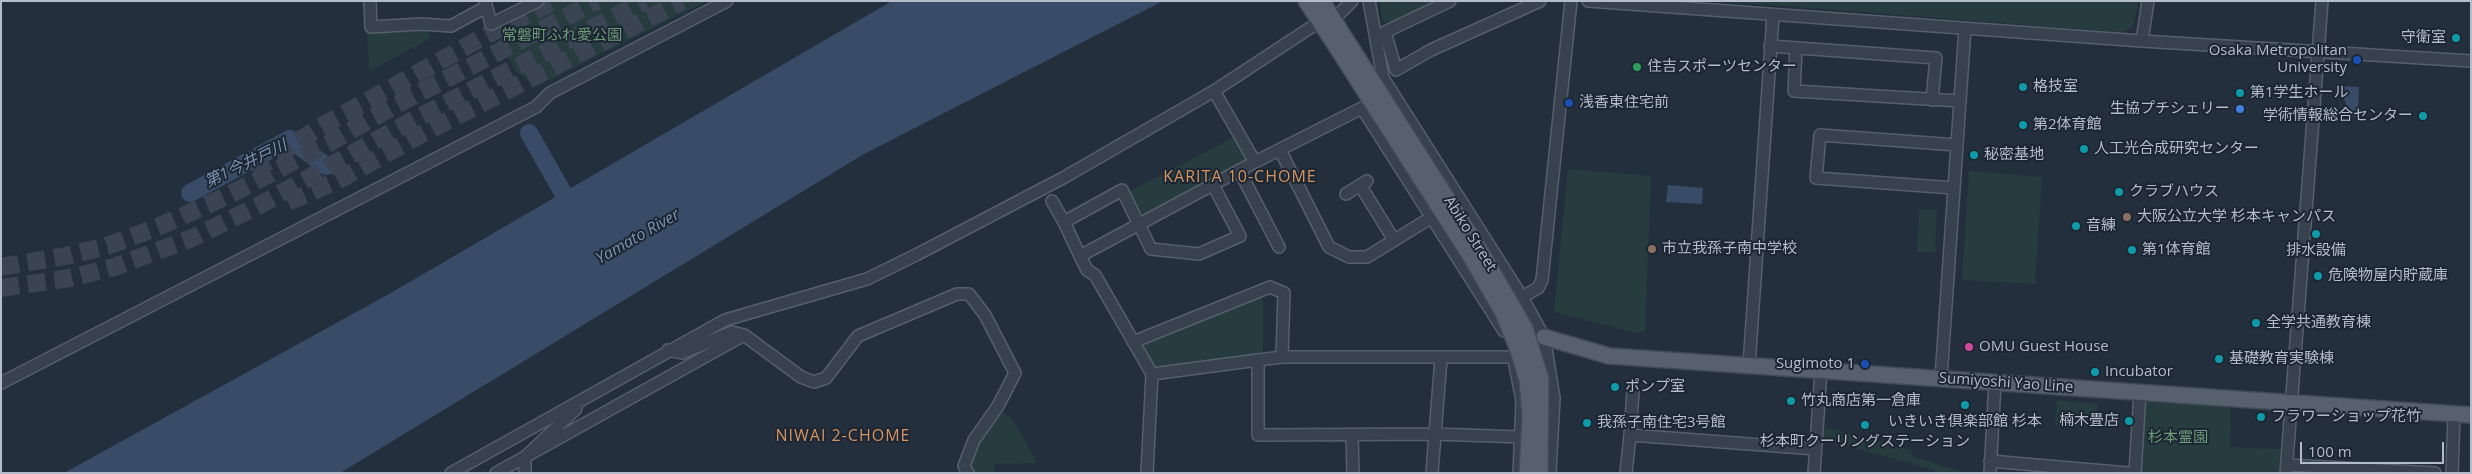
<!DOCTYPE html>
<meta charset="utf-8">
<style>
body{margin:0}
#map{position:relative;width:2472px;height:474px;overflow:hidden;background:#242f3e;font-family:"Open Sans",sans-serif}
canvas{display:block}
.frame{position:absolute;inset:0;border:2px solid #b4bcc9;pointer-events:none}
.scale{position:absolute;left:2300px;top:442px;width:144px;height:22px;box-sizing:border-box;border:2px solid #b4bcc9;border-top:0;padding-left:6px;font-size:15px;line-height:18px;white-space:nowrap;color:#b4bcc9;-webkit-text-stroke:4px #1d2633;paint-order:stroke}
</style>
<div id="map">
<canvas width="2472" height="474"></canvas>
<div class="frame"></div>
<div class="scale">100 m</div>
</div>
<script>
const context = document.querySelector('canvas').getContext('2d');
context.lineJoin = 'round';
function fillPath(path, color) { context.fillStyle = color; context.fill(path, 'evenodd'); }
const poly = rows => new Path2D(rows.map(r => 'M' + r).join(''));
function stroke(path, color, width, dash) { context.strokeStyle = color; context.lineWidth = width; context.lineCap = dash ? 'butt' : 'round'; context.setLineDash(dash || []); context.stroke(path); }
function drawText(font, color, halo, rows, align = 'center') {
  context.font = font + ' "Open Sans","Noto Sans JP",sans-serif'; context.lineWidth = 4; context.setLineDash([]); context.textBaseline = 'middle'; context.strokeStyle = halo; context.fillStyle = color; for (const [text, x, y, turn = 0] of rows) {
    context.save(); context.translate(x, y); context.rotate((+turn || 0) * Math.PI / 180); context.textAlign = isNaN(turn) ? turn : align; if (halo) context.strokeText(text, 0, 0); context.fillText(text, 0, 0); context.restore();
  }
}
const green = poly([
 [554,1,707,1,537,86,516,72,494,33],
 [1380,1,1441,1,1388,26,1382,20],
 [1717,1,2138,1,2135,21,2130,29,2122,32],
 [426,30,431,38,369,71,367,34],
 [1234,137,1246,159,1244,163,1152,214,1139,212,1130,191],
 [1568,169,1651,176,1645,331,1636,333,1554,312],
 [1969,171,2042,177,2035,284,1962,280],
 [1919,209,1937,210,1935,252,1917,252],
 [1263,296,1263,351,1253,355,1155,367,1145,347,1147,341],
 [2057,400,2098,404,2096,428,2055,425],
 [2148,402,2231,407,2230,447,2281,449,2279,473,2138,473,2142,407],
 [1002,413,1010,417,1019,430,1037,463,995,464,993,473,972,473,970,463,978,442,992,417],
 [1824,427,1909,450,1914,457,1966,473,1937,473,1934,470,1823,439]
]);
const water = poly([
 [892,1,1163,1,864,154,340,473,64,473,389,294],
 [2339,86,2359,87,2358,117,2351,117],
 [1668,185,1703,188,1702,204,1666,202]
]);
const river = poly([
 [529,133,575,214],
 [190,193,290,139,326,166]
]);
const highwayTunnel = poly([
 [253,171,320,127,487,35,554,1],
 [288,202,337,181,418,136,682,1],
 [1,267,66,256,107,246,158,227,231,194,329,143,394,106,597,1],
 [1,288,70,278,114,267,190,239,258,206,402,126,645,1]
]);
const minor = poly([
 [370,1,371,27,421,24,451,26,486,7],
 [485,1,491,24,538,1],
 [1369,1,1383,78,1522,297,1544,337,1554,398,1550,473],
 [1450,1,1385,32,1396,70,1431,50,1540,1],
 [1588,1,2142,41,2471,61],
 [2142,41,2148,1],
 [1770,46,1936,58,1932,100],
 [1796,48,1794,91,1960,101],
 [1214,91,1255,162],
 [1390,91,1362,108,1255,162,1080,256,1087,270,1095,275,1152,374,1258,360,1258,435,1435,434,1441,359],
 [1362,108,1504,331],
 [1280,150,1329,247,1349,257,1367,257,1432,217],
 [1239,170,1279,247],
 [1360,185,1394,240],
 [1954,188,1816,178,1820,135,1957,145],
 [1346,194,1367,181],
 [1052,201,1064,222],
 [1080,256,1064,222,1122,190,1151,249,1199,254,1240,236,1213,185],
 [1522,297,1538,288,1542,280,1571,1],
 [1133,342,1270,287,1284,293,1282,357],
 [668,350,682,353,732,332,744,335],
 [1258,360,1282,357,1513,357],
 [1514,360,1522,401,1519,473],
 [1749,366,1773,15],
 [1941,378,1965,28],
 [1,383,536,107,550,93,727,1],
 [1352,435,1353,473],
 [1630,435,1633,391],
 [1990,461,2128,473],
 [2287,465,2435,473],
 [451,473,725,320,867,279,916,255,1063,178,1214,91,1313,26,1339,14,1352,1],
 [496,473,744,335,801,377,814,382,826,378,858,336,957,294,969,294,985,315,1015,373,998,406,974,440,964,466,968,473],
 [525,473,525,457,576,409],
 [1147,473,1152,374],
 [1432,473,1435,434,1521,437],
 [1626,473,1630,435,1815,449],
 [1814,473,1821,371],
 [1990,473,1995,382],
 [2135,473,2140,392],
 [2286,473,2322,1],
 [2452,473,2454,414]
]);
const major = poly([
 [1306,1,1330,37],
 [1322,1,1340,30],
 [1544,337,1609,356,2471,415]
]);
const majorBridge = poly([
 [1340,30,1480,250,1525,328,1541,379,1540,473],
 [1330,37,1469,254,1503,313,1518,350,1527,380,1530,417,1527,473]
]);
const markers = [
 [2456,38,5,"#0f9aa8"],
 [2357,60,5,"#1a4fb4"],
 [1637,67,5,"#2e9e5b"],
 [2023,87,5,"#0f9aa8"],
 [2240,93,5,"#0f9aa8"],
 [1569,103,5,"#1a4fb4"],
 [2240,109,5,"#3f7fe0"],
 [2423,116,5,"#0f9aa8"],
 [2023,125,5,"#0f9aa8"],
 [2084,149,5,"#0f9aa8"],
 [1974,155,5,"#0f9aa8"],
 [2119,192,5,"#0f9aa8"],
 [2127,217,5,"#8d6e63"],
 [2076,226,5,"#0f9aa8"],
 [2316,234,5,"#0f9aa8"],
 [1652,249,5,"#8d6e63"],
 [2132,250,5,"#0f9aa8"],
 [2318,276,5,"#0f9aa8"],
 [2256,323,5,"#0f9aa8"],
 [1969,347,5,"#d1479c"],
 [2219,359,5,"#0f9aa8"],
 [1865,364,5,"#1a4fb4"],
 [2095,372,5,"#0f9aa8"],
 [1615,387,5,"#0f9aa8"],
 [1791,401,5,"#0f9aa8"],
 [1965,405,5,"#0f9aa8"],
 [2261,417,5,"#0f9aa8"],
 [2129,421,5,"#0f9aa8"],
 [1587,423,5,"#0f9aa8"],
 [1865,425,5,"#0f9aa8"]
];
const parkNames = [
 ["常磐町ふれ愛公園",562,36],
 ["杉本霊園",2178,438]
];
const poiNames = [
 ["守衛室",2446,38,"right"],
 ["Osaka Metropolitan",2347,51,"right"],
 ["University",2347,68,"right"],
 ["住吉スポーツセンター",1647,67],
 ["格技室",2033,87],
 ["第1学生ホール",2250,93],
 ["浅香東住宅前",1579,103],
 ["生協プチシェリー",2230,109,"right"],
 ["学術情報総合センター",2413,116,"right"],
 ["第2体育館",2033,125],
 ["人工光合成研究センター",2094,149],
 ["秘密基地",1984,155],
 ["クラブハウス",2129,192],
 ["大阪公立大学 杉本キャンパス",2137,217],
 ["音練",2086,226],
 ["市立我孫子南中学校",1662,249],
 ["第1体育館",2142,250],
 ["排水設備",2316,251,"center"],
 ["危険物屋内貯蔵庫",2328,276],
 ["全学共通教育棟",2266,323],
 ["OMU Guest House",1979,347],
 ["基礎教育実験棟",2229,359],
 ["Sugimoto 1",1855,364,"right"],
 ["Incubator",2105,372],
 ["ポンプ室",1625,387],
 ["竹丸商店第一倉庫",1801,401],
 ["フラワーショップ花竹",2271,417],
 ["楠木畳店",2119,421,"right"],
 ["いきいき倶楽部館 杉本",1965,422,"center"],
 ["我孫子南住宅3号館",1597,423],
 ["杉本町クーリングステーション",1865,442,"center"]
];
const streetNames = [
 ["Abiko Street",1470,234,58],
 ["Sumiyoshi Yao Line",2006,383,4]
];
const waterNames = [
 ["第1今井戸川",246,164,-26],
 ["Yamato River",638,237,-30]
];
const neighbourhoodNames = [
 ["KARITA 10-CHOME",1240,177],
 ["NIWAI 2-CHOME",843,436]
];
fillPath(green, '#263c3f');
fillPath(water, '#394c67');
stroke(river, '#394c67', 18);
stroke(highwayTunnel, '#3a4453', 18, [18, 9]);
stroke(minor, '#565f6c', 14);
stroke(major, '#414a57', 18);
stroke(minor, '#38414e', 11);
stroke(major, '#56606e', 15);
stroke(majorBridge, '#414a57', 18, []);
stroke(majorBridge, '#56606e', 15);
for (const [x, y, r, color] of markers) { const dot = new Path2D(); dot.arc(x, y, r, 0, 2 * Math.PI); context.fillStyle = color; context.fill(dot); stroke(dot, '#1d2633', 2); }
drawText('15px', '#6b9a76', '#1d2633', parkNames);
drawText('15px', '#b4bcc9', '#1d2633', poiNames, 'left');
drawText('15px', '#b4bcc9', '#1d2633', streetNames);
drawText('italic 16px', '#7c92b1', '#1d2633', waterNames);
context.letterSpacing = '1px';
drawText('16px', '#d59563', '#1d2633', neighbourhoodNames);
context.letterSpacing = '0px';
</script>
